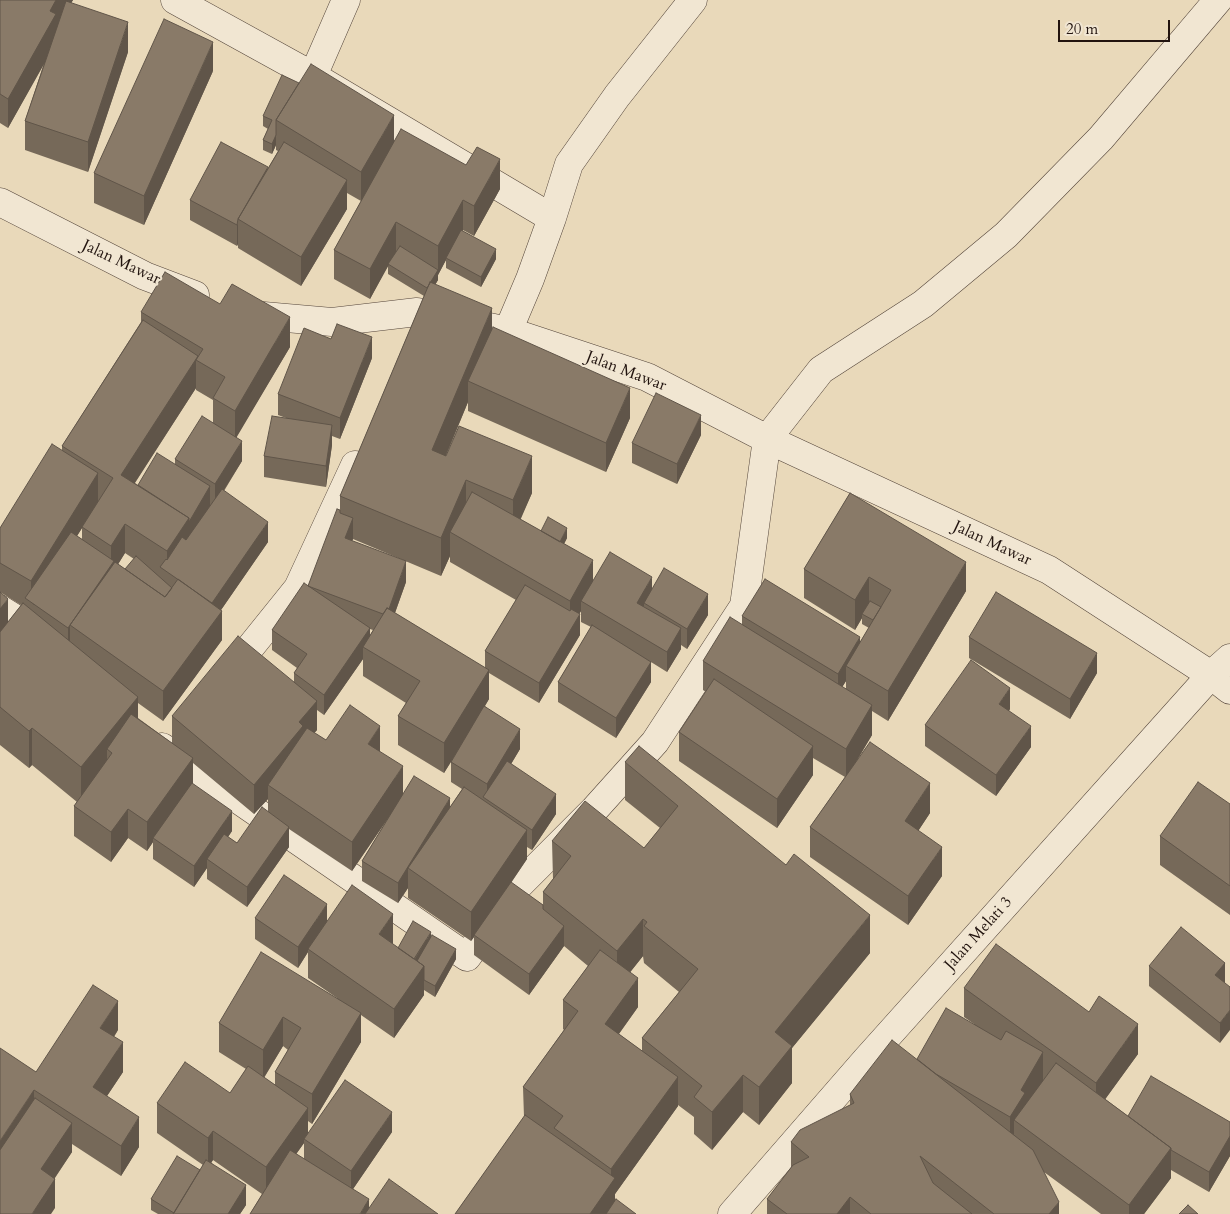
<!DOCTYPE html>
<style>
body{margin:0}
#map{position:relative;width:1230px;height:1214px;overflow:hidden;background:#e9d9ba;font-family:Cardo,serif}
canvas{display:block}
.scale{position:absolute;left:1058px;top:20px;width:112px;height:22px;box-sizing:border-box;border:2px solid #22140f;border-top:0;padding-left:6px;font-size:15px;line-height:18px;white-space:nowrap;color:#22140f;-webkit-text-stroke:4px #f1e6d2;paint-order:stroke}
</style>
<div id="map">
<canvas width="1230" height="1214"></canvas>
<div class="scale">20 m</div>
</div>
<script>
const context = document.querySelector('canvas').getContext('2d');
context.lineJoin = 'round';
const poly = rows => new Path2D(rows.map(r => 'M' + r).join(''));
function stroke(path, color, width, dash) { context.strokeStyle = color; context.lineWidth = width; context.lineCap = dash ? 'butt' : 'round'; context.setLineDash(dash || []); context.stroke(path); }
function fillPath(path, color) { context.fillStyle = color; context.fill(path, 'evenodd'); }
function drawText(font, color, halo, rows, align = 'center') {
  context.font = font + ' Cardo,serif'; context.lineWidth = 4; context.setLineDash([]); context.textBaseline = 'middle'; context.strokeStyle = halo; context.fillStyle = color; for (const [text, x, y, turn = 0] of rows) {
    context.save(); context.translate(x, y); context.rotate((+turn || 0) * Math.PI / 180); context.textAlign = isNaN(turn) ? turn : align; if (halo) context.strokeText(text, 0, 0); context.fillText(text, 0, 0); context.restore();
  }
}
const minor = poly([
 [175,0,313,76,552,218],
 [313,76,346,0],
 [0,202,145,276,195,295],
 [252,315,332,322,417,312,508,331,647,377,767,439,1049,570,1211,675,1230,690],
 [508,331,530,279,552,218,569,164,617,96,693,0],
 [0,609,16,619,41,639],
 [228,675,298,588,355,465],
 [162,747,467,957,518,886,594,810,655,742,744,606,767,439,821,370,923,304,1006,235,1101,138,1218,0],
 [732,1214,866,1060,1211,675,1230,658]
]);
const wall = poly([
 [0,0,73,0,71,3,128,52,88,172,25,150,25,121,44,63,8,128,0,123],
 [213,71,144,225,94,203,94,173],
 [263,116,394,141,500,189,474,236,463,230,462,231,496,259,481,287,446,268,446,260,438,275,438,280,435,285,492,330,630,418,606,472,468,411,468,402,446,456,532,493,520,519,541,531,567,538,564,544,593,581,652,589,708,615,687,649,681,645,681,649,667,672,651,662,651,682,616,738,558,702,558,682,591,627,581,622,581,611,579,614,580,635,539,703,489,673,489,699,485,706,520,749,511,764,556,814,532,850,527,847,527,859,511,883,543,905,543,892,553,879,552,841,644,848,660,828,625,800,625,762,870,953,792,1048,792,1083,759,1125,743,1112,712,1150,694,1134,694,1117,678,1105,678,1106,615,1194,615,1201,636,1214,455,1214,524,1117,523,1087,564,1030,563,1029,563,1000,588,966,564,946,529,995,474,955,474,937,471,941,408,898,408,888,398,903,362,881,362,861,387,820,352,871,289,829,289,847,247,907,207,879,207,868,194,887,153,859,153,842,147,851,128,838,111,862,74,836,74,806,77,802,32,765,29,768,0,745,0,592,8,622,21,605,0,592,0,528,62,451,62,446,141,322,141,312,290,347,236,437,242,461,224,491,268,542,221,610,222,640,163,721,138,703,138,718,172,743,172,716,294,682,294,673,297,668,272,650,272,630,308,586,340,510,340,496,424,296,388,274,388,265,370,299,334,279,334,250,361,201,347,193,347,209,301,286,238,248,238,244,237,246,190,220,190,200,268,168,278,151,276,150,276,145,272,154,263,150,263,140,268,129,263,126],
 [196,388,196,390,213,400,213,423,175,459,175,464,138,485,135,483],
 [82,528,82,539,77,536],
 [353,539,441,576,450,556,450,562,516,600,485,651,485,668,395,613,406,582,352,541],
 [125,553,134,559,125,569,118,564],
 [370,629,373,630,370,635],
 [363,659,363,676,406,703,398,716,398,745,444,773,451,762,451,782,462,789,450,807,403,794,380,752,326,740,314,733,317,730,317,710,324,715],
 [193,763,254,814,268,799,268,811,237,843,228,837,232,831,193,784],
 [643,956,644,963,679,992,642,1038,642,1051,619,1034,638,1007,630,972],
 [372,358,340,439,332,436,332,445,326,487,264,477,264,456,286,418,278,415,278,394],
 [701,435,677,484,632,463,632,443],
 [850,493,966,591,888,721,872,711,872,735,858,759,930,813,918,831,942,876,908,925,810,857,810,827,845,777,813,758,813,775,777,828,679,761,679,732,706,692,703,690,703,661,742,625,742,616,860,642,869,628,862,624,862,618,855,630,804,598,804,569],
 [846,681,846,689,842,687],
 [969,637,1097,673,1070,719,969,658],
 [1010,709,1009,711,1031,747,996,796,925,746,925,725],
 [1230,804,1230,915,1160,865,1160,836],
 [255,918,327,922,393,943,392,944,398,948,431,938,456,959,435,997,424,990,424,995,394,1038,361,1015,361,1042,312,1124,308,1121,308,1133,392,1132,353,1189,369,1207,250,1214,262,1194,213,1160,211,1162,246,1205,240,1214,158,1214,151,1210,151,1199,200,1170,203,1165,157,1133,157,1103,230,1093,246,1069,219,1052,219,1023,337,998,308,978,308,952,298,968,255,939],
 [283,1046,288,1050,275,1072,275,1085,264,1078],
 [304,1143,304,1159,296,1154],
 [1225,963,1220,1043,1149,986,1149,966],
 [964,988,1138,1054,1105,1099,1128,1116,1230,1122,1230,1156,1209,1192,1171,1170,1171,1178,1144,1214,1101,1214,1044,1172,1059,1214,767,1214,767,1199,791,1168,791,1142,850,1105,850,1094,917,1059,974,1024,964,1017],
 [118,1030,114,1037,123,1072,107,1096,139,1147,121,1176,72,1144,72,1152,55,1178,55,1208,0,1214,36,1072]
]);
const shadedWall = poly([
 [56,0,73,0,56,30,56,43,8,128,8,99,50,11],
 [128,22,128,52,88,172,88,142],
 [213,42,213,71,144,225,144,196],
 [394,115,394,144,361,201,361,172],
 [276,135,276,145,272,154,272,144],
 [500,159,500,189,474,236,474,206],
 [347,180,347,209,301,286,301,257],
 [463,200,463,230,447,258,446,258,446,260,438,275,438,280,427,298,427,288,438,270,438,246],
 [396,222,396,252,370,299,370,269],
 [238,224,238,244,237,246,237,225],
 [496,249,496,259,481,287,481,277],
 [492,308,492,346,468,381,468,402,432,488,432,450],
 [290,317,290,347,235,440,235,411],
 [372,337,372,358,340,439,340,418],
 [198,356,198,361,196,360,196,388,121,504,121,475],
 [630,388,630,418,606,472,606,443],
 [701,415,701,435,677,484,677,464],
 [332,425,332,445,326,487,326,466],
 [242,441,242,461,215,504,215,484],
 [532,456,532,493,513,537,513,500],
 [98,473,98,502,82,527,82,528,34,605,31,602,31,581],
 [466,480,466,518,450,532,450,556,441,576,441,538],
 [210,486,210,506,189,542,189,522],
 [189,518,189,547,167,572,167,551],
 [353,518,353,539,345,558,345,538],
 [268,522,268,542,212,623,212,603],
 [125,524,125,553,114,571,70,625,111,565,111,546],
 [567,528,567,538,554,563,554,553],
 [593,560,593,590,581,601,581,611,570,631,570,601],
 [406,561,406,582,387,635,387,615],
 [966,562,966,591,888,721,888,691],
 [652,577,652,597,644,603,644,612,637,603],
 [869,577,869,607,862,614,862,618,855,630,855,600],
 [708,594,708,615,687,649,687,629],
 [8,599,8,636,0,646,0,609],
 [222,611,222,640,163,721,163,691],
 [580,614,580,635,539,703,539,683],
 [70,625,70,645,68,648,68,628],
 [370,628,370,648,363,647,363,659,324,715,324,695],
 [681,628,681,649,667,672,667,652],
 [860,637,860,657,846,666,846,681,838,694,838,674],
 [1097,653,1097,673,1070,719,1070,699],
 [651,662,651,682,616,738,616,718],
 [489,670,489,699,444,773,444,743],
 [1010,688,1010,709,999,725,999,704],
 [138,697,138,734,112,753,107,749,107,772,81,805,81,767],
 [317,701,317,730,303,746,268,785,268,799,254,814,254,785,299,722],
 [872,705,872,735,846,778,846,749],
 [380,726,380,755,368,744],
 [1031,726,1031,747,996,796,996,775],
 [32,728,32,765,29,768,29,731],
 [520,729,520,749,489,801,487,800,487,784],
 [813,746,813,775,777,828,777,799],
 [193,758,193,787,153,838,153,842,147,851,147,822],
 [403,766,403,796,352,871,352,842],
 [930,783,930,813,905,851,905,821],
 [556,794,556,814,532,850,532,830],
 [450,798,450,818,408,868,408,888,398,903,398,883],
 [128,809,128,838,111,862,111,832],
 [232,811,232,831,211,862,207,859,207,868,194,887,194,866],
 [289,827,289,847,247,907,247,887],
 [527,830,527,859,475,935,474,935,474,937,471,941,471,912],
 [942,847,942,876,908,925,908,896],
 [327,904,327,924,308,949,308,952,298,968,298,947],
 [393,914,393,943,379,964,379,934],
 [870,915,870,953,792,1048,792,1083,759,1125,759,1087,775,1032],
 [643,919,643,956,617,989,617,951],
 [564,926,564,946,529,995,529,974],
 [431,932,431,942,412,974,409,969],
 [456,949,456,959,435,997,435,986],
 [1225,963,1225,983,1215,975],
 [424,966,424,995,394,1038,394,1009],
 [638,978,638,1007,605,1053,605,1024],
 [118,1001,118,1030,100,1057,100,1028],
 [1230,1010,1230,1030,1220,1043,1220,1023],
 [361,1013,361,1042,312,1124,312,1094],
 [283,1017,283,1046,263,1079,263,1050],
 [1138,1024,1138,1054,1096,1112,1096,1083],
 [123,1042,123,1072,93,1117,93,1087],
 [1043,1052,1043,1082,1014,1120,1014,1141,1010,1146,1010,1117,1021,1090],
 [743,1075,743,1112,712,1150,712,1112],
 [678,1077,678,1106,615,1194,615,1214,590,1214,611,1184,611,1169],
 [34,1090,34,1119,0,1170,0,1141],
 [308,1108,308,1137,304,1139,304,1143,266,1197,266,1167],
 [392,1112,392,1132,351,1192,351,1171],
 [139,1117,139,1147,121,1176,121,1146],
 [72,1123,72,1152,41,1198,41,1169],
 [213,1131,213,1160,208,1168,208,1138],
 [1230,1136,1230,1156,1209,1192,1209,1172],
 [1171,1148,1171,1178,1144,1214,1129,1214,1129,1205],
 [55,1179,55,1208,51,1214,32,1214],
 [246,1185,246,1205,240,1214,228,1214],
 [850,1197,850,1214,837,1214],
 [369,1199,369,1214,360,1214],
 [1059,1202,1059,1214,1049,1214]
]);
const building = poly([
 [0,0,56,0,50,11,56,14,8,99,0,94,0,0],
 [66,1,128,22,88,142,25,121,66,1],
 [164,19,213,42,144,196,94,173,164,19],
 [311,64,394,115,361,172,276,120,311,64],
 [282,75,299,83,276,120,276,135,272,144,263,140,272,120,263,116,282,75],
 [401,129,466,165,477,147,500,159,474,206,463,200,438,246,396,222,370,269,334,250,401,129],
 [221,142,268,167,238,219,237,225,190,200,221,142],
 [284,142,347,180,301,257,238,219,284,142],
 [461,230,496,249,481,277,446,258,461,230],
 [400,246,438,270,427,288,388,264,400,246],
 [165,272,220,304,232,284,290,317,235,411,213,398,225,377,196,360,203,349,141,312,165,272],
 [430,282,492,308,432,450,446,456,459,426,532,456,513,500,466,480,441,538,340,496,430,282],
 [143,320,198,356,121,475,189,518,167,551,125,524,111,546,82,527,113,478,62,446,143,320],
 [337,324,372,337,340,418,278,394,304,328,331,339,337,324],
 [493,327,630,388,606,443,468,381,493,327],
 [656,393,701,415,677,464,632,443,656,393],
 [202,416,242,441,215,484,175,459,202,416],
 [272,416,332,425,326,466,264,456,272,416],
 [52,444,98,473,31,581,0,563,0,528,52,444],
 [157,453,210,486,189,522,189,518,138,485,157,453],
 [222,489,268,522,212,603,160,567,166,559,167,560,182,537,186,540,222,489],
 [472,492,593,560,570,601,450,532,472,492],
 [850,493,966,562,888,691,846,666,891,590,869,577,855,600,804,569,850,493],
 [337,509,340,510,340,513,353,518,345,538,406,561,389,609,387,608,383,614,308,586,337,509],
 [548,517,567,528,560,542,541,531,548,517],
 [71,532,114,561,68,628,25,598,71,532],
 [610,552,652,577,637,603,681,628,667,652,581,601,610,552],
 [136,556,172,588,165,597,125,569,136,556],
 [115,562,165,597,178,579,222,611,163,691,70,625,115,562],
 [664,568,708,594,687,629,644,603,664,568],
 [765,579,860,637,838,674,742,616,765,579],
 [304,583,370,628,324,695,294,673,307,654,272,630,304,583],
 [525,585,570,611,571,609,580,614,539,683,485,651,525,585],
 [0,592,8,599,0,609,0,592],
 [996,592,1097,653,1070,699,969,637,996,592],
 [870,601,881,607,873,620,862,614,870,601],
 [23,603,138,697,81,767,32,728,29,731,0,707,0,632,23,603],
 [387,608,489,670,444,743,398,716,420,681,363,647,387,608],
 [730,617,872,705,846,749,703,661,730,617],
 [592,625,651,662,616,718,558,682,592,625],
 [238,636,317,701,299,722,303,726,254,785,172,716,238,636],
 [971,660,1010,688,999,704,1031,726,996,775,925,725,971,660],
 [714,679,813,746,777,799,679,732,714,679],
 [350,705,380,726,368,744,403,766,352,842,268,785,307,728,326,740,350,705],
 [484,706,520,729,487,784,451,762,484,706],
 [131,714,193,758,147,822,128,809,111,832,74,806,112,753,107,749,131,714],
 [870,742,930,783,905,821,942,847,908,896,810,827,870,742],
 [639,746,786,865,794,854,870,915,775,1032,792,1046,759,1087,743,1075,712,1112,694,1097,702,1086,642,1038,698,969,644,926,647,922,643,919,617,951,543,892,571,856,552,841,585,801,644,848,678,806,625,762,639,746],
 [507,761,556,794,532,830,483,797,507,761],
 [414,776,450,798,398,883,362,861,414,776],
 [1198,782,1230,804,1230,886,1160,836,1198,782],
 [192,783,232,811,194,866,153,838,192,783],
 [464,787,527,830,471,912,408,868,464,787],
 [262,807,289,827,247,887,207,859,224,834,237,843,262,807],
 [284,875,327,904,298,947,255,918,284,875],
 [511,882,543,905,543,909,564,926,529,974,474,935,511,882],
 [352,885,393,914,379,934,424,966,394,1009,308,949,352,885],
 [413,921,431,932,414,959,398,948,413,921],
 [1181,927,1225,963,1215,975,1230,987,1230,1010,1220,1023,1149,966,1181,927],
 [432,935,456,949,435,986,424,980,424,966,417,961,432,935],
 [996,944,1089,1012,1099,996,1138,1024,1096,1083,964,988,996,944],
 [600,950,638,978,605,1024,678,1077,611,1169,554,1128,563,1116,523,1087,578,1011,563,1000,600,950],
 [261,952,361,1013,312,1094,275,1072,301,1028,283,1017,263,1050,219,1023,261,952],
 [93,985,118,1001,100,1028,123,1042,93,1087,139,1117,121,1146,34,1090,0,1141,0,1048,36,1072,93,985],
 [946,1008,1001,1040,1006,1031,1043,1052,1021,1090,1025,1093,1010,1117,936,1074,917,1059,946,1008],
 [892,1040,1033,1150,1059,1202,1049,1214,994,1214,920,1156,933,1183,972,1214,871,1214,850,1197,837,1214,787,1214,767,1199,793,1165,809,1157,791,1142,800,1130,854,1103,850,1094,892,1040],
 [185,1062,230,1093,248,1066,308,1108,266,1167,213,1131,208,1138,157,1103,185,1062],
 [1056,1063,1171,1148,1129,1205,1014,1120,1056,1063],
 [1151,1076,1230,1122,1230,1136,1209,1172,1171,1150,1171,1148,1128,1116,1151,1076],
 [345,1080,392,1112,351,1171,304,1139,345,1080],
 [35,1098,72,1123,41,1169,55,1179,32,1214,0,1214,0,1150,35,1098],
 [525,1115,615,1178,590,1214,455,1214,525,1115],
 [290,1150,369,1199,360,1214,250,1214,290,1150],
 [177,1156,200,1170,174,1213,151,1199,177,1156],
 [206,1160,246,1185,228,1214,173,1214,206,1160],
 [389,1179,438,1214,365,1214,389,1179],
 [616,1199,636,1214,606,1214,616,1199],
 [1188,1205,1198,1214,1179,1214,1188,1205]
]);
const streetNames = [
 ["Jalan Mawar",121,263,25],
 ["Jalan Mawar",626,372,21],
 ["Jalan Mawar",992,544,25],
 ["Jalan Melati 3",979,934,-48]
];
stroke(minor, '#54453a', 29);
stroke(minor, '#f1e6d2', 28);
fillPath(wall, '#766959');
fillPath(shadedWall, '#605549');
fillPath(building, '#897a68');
stroke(building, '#605549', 1);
drawText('16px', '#22140f', '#f1e6d2', streetNames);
</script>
